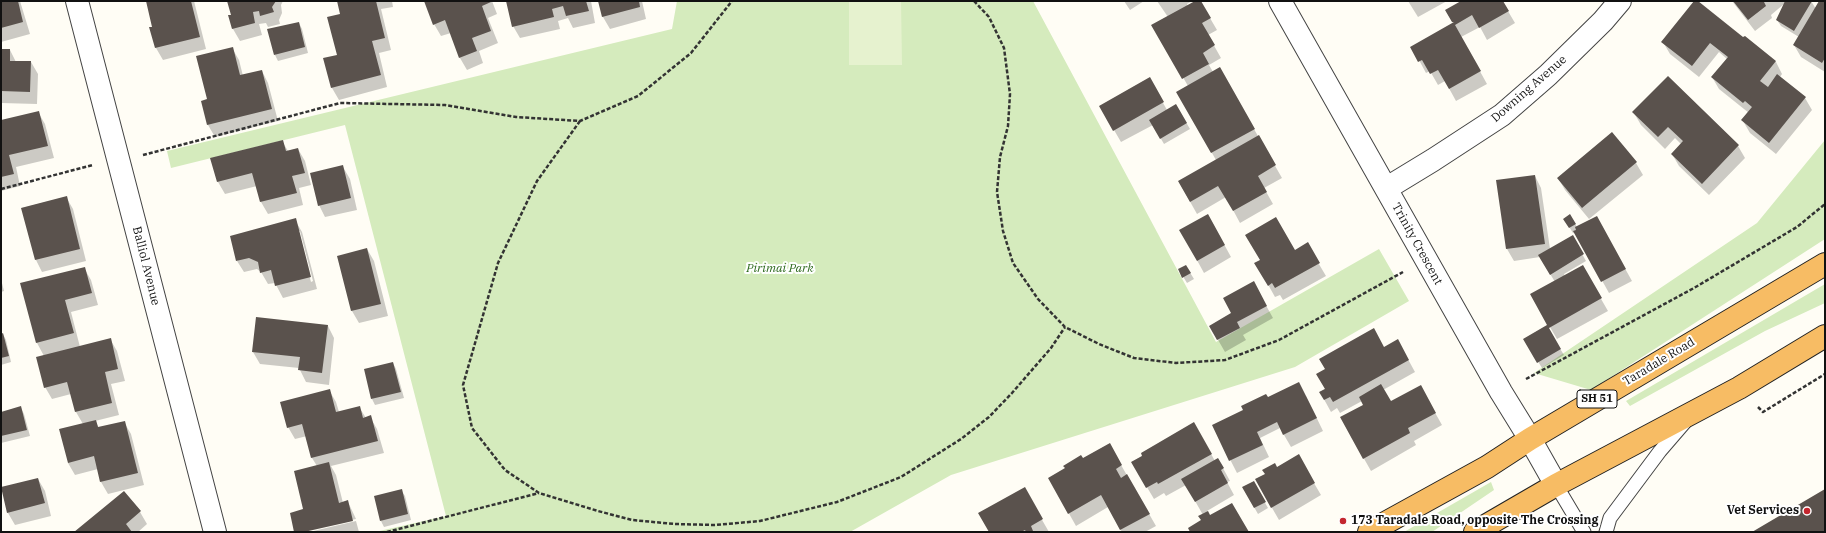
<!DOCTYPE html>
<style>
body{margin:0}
#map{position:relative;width:1826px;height:533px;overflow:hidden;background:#fffdf5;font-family:"IBM Plex Serif",serif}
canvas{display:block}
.frame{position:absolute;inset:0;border:2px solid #111;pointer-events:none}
</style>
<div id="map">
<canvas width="1826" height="533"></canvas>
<div class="frame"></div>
</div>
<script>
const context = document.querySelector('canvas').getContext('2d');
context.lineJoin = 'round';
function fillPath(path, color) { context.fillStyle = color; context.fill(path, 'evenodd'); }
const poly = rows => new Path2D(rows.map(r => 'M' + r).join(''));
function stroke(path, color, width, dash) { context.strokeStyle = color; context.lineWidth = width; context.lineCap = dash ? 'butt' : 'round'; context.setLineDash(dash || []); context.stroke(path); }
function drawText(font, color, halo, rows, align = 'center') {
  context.font = font + ' "IBM Plex Serif",serif'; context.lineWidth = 4; context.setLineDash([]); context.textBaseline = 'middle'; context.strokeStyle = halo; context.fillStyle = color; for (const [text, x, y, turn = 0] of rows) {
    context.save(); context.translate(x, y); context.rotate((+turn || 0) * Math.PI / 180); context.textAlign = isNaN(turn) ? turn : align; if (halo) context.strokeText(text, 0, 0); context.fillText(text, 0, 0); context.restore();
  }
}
const green = poly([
 [677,1,1033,1,1216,342,1379,249,1409,301,1295,367,951,475,850,532,375,532,446,516,345,125,171,168,167,151,672,29],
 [1825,140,1825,239,1591,390,1534,373,1757,223],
 [1825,284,1825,303,1765,331,1630,406,1626,401],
 [1491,482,1494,490,1432,532,1404,532]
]);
const pitch = poly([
 [849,1,901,1,902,65,849,65]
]);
const shadow = poly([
 [1,1,20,1,30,34,1,42],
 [147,1,194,1,206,49,163,60,156,48,153,27],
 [228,1,283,1,281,5,282,13,279,20,280,24,268,27,266,23,259,24,262,35,240,41,233,29,230,16,232,16],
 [338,1,392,1,393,7,381,9,391,50,379,53,387,87,339,100,332,88,338,55,341,15],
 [425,1,492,1,497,14,488,18,498,43,479,51,483,63,467,70,460,58,451,33,441,36,434,24],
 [507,1,591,1,595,23,573,28,568,18,558,21,560,29,520,38,513,26],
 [599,1,642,1,646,19,610,29,603,17],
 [1124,1,1144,1,1130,10],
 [1157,1,1192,1,1187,4,1188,6,1200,1,1217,30,1208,35,1221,58,1209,65,1213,72,1219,68,1282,178,1264,188,1273,204,1240,223,1226,197,1197,214,1179,182,1216,160,1177,92,1188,86,1153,25,1168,17],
 [1408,1,1447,1,1418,17],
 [1463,1,1502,1,1515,23,1487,40,1480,27,1461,37,1487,84,1456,101,1445,81,1438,85,1430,71,1426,73,1412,47,1453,23,1446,11],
 [1695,1,1742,38,1745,37,1776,62,1782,74,1780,77,1805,98,1812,110,1776,154,1750,133,1743,121,1749,113,1719,89,1712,77,1727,59,1719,52,1699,77,1670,54,1663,42],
 [1732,1,1811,1,1816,9,1820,1,1825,1,1825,72,1801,57,1794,45,1799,37,1781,26,1777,20,1784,4,1771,15,1772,18,1755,31],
 [299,23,302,29,308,53,278,61,275,55],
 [232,48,239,60,243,76,262,71,268,83,278,121,215,137,208,125,208,100],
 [1,50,10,50,16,62,31,62,38,74,37,104,1,103],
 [1149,78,1167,110,1176,105,1190,129,1164,144,1153,125,1121,142,1100,106],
 [38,112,45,124,54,158,16,167,20,186,1,191,1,121],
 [1634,113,1738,146,1745,158,1709,195,1679,166,1672,154,1681,144,1675,138,1665,149,1641,125],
 [1611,134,1636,163,1643,175,1589,219,1565,190,1558,178],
 [282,141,288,151,298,149,305,161,311,185,299,188,303,205,268,214,261,202,257,186,225,194,218,182,212,159],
 [343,167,350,179,357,210,325,217,319,205],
 [1535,176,1541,188,1550,249,1572,236,1586,261,1564,274,1565,276,1582,266,1608,311,1557,339,1531,295,1555,282,1540,257,1514,261,1507,249,1498,181],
 [66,197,73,209,86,261,42,272,36,260,22,208],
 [1208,215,1231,257,1204,273,1181,231],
 [1570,216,1577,227,1603,229,1632,281,1609,293,1575,232,1573,233,1564,219],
 [295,220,302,232,317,289,283,298,275,283,268,284,261,272,257,269,244,272,237,261],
 [298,231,300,231,313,281,311,282],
 [1307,244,1326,276,1283,300,1280,295,1275,297,1256,263,1295,251],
 [367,249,374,261,388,316,359,323,352,311,338,257],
 [1186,266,1194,279,1187,283,1179,270],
 [84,268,91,280,98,305,71,312,80,347,110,339,117,351,125,381,111,384,119,415,95,421,99,428,124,422,131,434,144,485,108,494,101,482,98,469,75,475,68,463,83,424,76,412,71,394,52,399,45,387,44,356,37,343,21,284],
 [1,279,4,291,1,292],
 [1253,282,1273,318,1243,335,1246,340,1225,352,1210,326,1233,313],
 [328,326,334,338,329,385,306,382,299,368,260,364,253,352],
 [1546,326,1564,355,1542,368,1524,339],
 [3,334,6,340,11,362,1,365,1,335],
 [1398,341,1415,372,1383,390,1391,403,1420,386,1442,425,1414,441,1416,445,1371,471,1341,418,1364,405,1362,401,1340,413,1337,408,1331,412,1320,392,1384,348],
 [393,363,396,369,404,398,375,405,372,399],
 [329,390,336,402,339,412,359,407,366,418,370,417,377,429,384,453,331,466,336,475,343,503,348,502,356,519,295,532,304,510,317,466,312,458,307,436,295,439,288,427],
 [1306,396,1323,431,1291,447,1280,428,1260,438,1269,457,1237,473,1213,426,1268,399],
 [21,408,24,414,30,436,1,443,1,413],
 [1194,424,1215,461,1218,459,1230,481,1227,482,1234,495,1207,511,1210,517,1248,532,1191,532,1202,521,1203,515,1186,485,1166,496,1164,493,1154,499,1132,462],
 [1109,444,1156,526,1145,532,1122,532,1108,507,1076,526,1049,478],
 [1298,456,1321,495,1279,520,1256,480],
 [38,479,45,491,51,516,15,525,8,513],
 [1253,482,1268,508,1258,514,1243,488],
 [401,490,405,496,411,520,384,527,381,521],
 [124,492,140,512,147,524,138,532,75,532],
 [1030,499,1049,532,990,532],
 [356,521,359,532,309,532]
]);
const building = poly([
 [1,1,18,1,23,22,1,28],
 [146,1,191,1,200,37,155,48,149,27,152,27],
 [227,1,276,1,272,7,274,12,260,16,259,11,253,12,255,23,232,29,228,15,231,15],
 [337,1,376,1,385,38,372,41,381,75,331,88,323,58,337,55,327,17,340,14],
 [424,1,491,1,491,2,482,6,491,31,472,38,477,51,459,58,445,20,433,25],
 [506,1,586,1,589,11,566,16,563,6,552,9,554,17,512,27],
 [598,1,639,1,640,7,602,17],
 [1195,1,1201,1,1211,18,1202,23,1215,45,1203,53,1209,64,1182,79,1151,25],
 [1461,1,1503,1,1509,11,1479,28,1472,15,1455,25,1481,71,1449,89,1438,70,1430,74,1422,60,1418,62,1410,47,1454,22,1452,22,1445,10],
 [1694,1,1698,1,1743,37,1745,36,1776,61,1760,81,1768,87,1777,74,1806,97,1769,143,1741,120,1752,107,1745,101,1743,103,1711,77,1728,57,1710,43,1692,66,1661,42],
 [1733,1,1766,1,1764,2,1766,6,1748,20],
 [1785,1,1812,1,1794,31,1776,20],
 [1819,1,1825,1,1825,58,1822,63,1793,45],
 [299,22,305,47,274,55,267,29],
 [233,47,240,75,262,70,272,109,207,125,201,101,207,99,196,56],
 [1,49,10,49,10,61,31,61,30,92,1,91],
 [1220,67,1255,129,1211,153,1176,92],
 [1668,76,1739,145,1702,184,1671,154,1683,141,1668,127,1658,137,1632,112],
 [1150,77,1164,102,1113,131,1099,106],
 [1176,104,1187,123,1160,139,1149,120],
 [39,111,48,146,9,155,14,174,1,177,1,120],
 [1612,132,1637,162,1582,208,1557,178],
 [1259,135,1276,165,1258,176,1267,192,1233,211,1218,186,1190,202,1178,181],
 [283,140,286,151,298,148,305,173,292,176,297,193,260,202,252,173,217,182,210,158],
 [343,165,351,198,318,206,310,173],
 [1535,175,1545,244,1506,249,1496,180],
 [67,196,80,249,35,260,21,208],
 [1208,214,1225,245,1197,261,1179,230],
 [1570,214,1576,224,1569,228,1563,219],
 [1597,216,1626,269,1601,282,1573,231,1576,230,1575,227],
 [1276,217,1295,250,1308,242,1320,263,1275,288,1272,283,1268,286,1254,263,1260,260,1245,235],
 [296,218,311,277,275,286,271,270,260,273,258,262,249,258,236,261,230,236],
 [1573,235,1584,254,1550,275,1538,255],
 [367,248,381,304,351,311,337,256],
 [1186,265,1191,273,1182,278,1178,269],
 [1583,265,1602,298,1549,328,1561,349,1537,363,1523,339,1547,325,1530,294],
 [85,267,92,293,65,300,74,333,36,343,20,283],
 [1254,281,1267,306,1237,322,1240,328,1217,340,1209,326,1231,313,1223,298],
 [256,317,328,325,322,373,298,370,300,357,252,352],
 [1374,328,1384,347,1398,339,1409,360,1333,402,1330,397,1324,400,1319,392,1325,389,1316,374,1325,369,1319,359],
 [3,333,9,356,1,358,1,334],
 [111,338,118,369,105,372,112,403,75,412,67,382,44,388,36,357],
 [393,362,401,392,371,399,364,369],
 [1299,382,1317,418,1283,435,1277,422,1257,432,1263,445,1229,461,1212,425,1243,410,1241,406,1266,394,1268,397],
 [1381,384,1391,401,1421,385,1436,413,1408,428,1410,433,1363,459,1340,417,1363,405,1359,397],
 [330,389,336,412,360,406,363,418,371,415,378,441,311,458,302,424,287,428,280,402],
 [21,406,27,430,1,436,1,412],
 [96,420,98,427,125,421,138,473,100,482,94,456,68,463,59,429],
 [1194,422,1212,454,1158,484,1157,482,1146,488,1131,462,1142,456,1141,453],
 [1110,443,1122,465,1116,469,1121,478,1127,474,1150,514,1120,530,1101,495,1068,514,1048,478,1065,468,1063,466,1081,455,1083,458],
 [1299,454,1315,483,1271,508,1255,479,1265,474,1262,470,1275,463,1277,467],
 [1218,458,1224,468,1221,470,1228,483,1195,502,1181,479],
 [329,462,339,503,348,500,353,521,304,532,294,532,290,513,303,509,294,471],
 [38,478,45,503,7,513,1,487],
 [1254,481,1266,502,1254,508,1242,487],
 [1025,487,1043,519,1031,526,1033,531,1026,532,1025,530,1021,532,989,532,978,513],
 [402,489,408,514,380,521,374,496],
 [1825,489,1825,532,1752,532],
 [124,491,141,511,126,524,132,532,74,532],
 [1232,503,1249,532,1190,532,1188,528,1201,520,1198,516,1208,511,1210,515]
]);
const path = poly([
 [974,1,989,17,1004,48,1010,94,1008,126,1000,157,997,192,1003,231,1013,263,1038,299,1065,327,1099,344,1134,358,1176,363,1225,360,1279,340,1403,272],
 [580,121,537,181,498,263,463,385,472,428,505,470,539,493,598,511,632,520,675,524,715,525,760,521,837,502,901,477,961,439,989,417,1012,393,1051,348,1065,327],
 [143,155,340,103,445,105,516,117,580,121,638,96,691,53,732,1],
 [1,189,93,165],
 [1526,379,1694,288,1797,227,1825,204],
 [1758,407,1763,412,1825,374],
 [387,532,539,493]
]);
const service = poly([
 [1556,485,1584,532],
 [1606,532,1610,518,1660,451,1685,422]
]);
const minor = poly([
 [77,1,215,532],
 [1387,188,1433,160,1502,115,1548,75,1603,21,1620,1]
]);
const tertiary = poly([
 [1280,1,1501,392,1530,439,1556,485]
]);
const trunk = poly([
 [1369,532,1487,467,1530,439,1825,264],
 [1475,532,1556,485,1739,388,1825,336]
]);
const markers = [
 [1807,511,4,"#c4262e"],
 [1343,521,4,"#c4262e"]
];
const shields = [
 [1597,399,40]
];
const shieldNames = [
 ["SH 51",1597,399]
];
const streetNames = [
 ["Downing Avenue",1529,89,-41],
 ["Trinity Crescent",1417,244,61],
 ["Balliol Avenue",146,266,76],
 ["Taradale Road",1659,362,-31]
];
const parkNames = [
 ["Pirimai Park",780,269]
];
const poiNames = [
 ["Vet Services",1799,511],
 ["173 Taradale Road, opposite The Crossing",1351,521,"left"]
];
fillPath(green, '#d5ebbd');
fillPath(pitch, '#e6f2cf');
fillPath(shadow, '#0003');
fillPath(building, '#5a524d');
stroke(service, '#444', 15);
stroke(minor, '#444', 24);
stroke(tertiary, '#444', 24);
stroke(trunk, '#222', 24);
stroke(path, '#333', 2.5, [4, 2]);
stroke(service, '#fff', 13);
stroke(minor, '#fff', 22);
stroke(tertiary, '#fff', 22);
stroke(trunk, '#f7bc64', 22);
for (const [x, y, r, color] of markers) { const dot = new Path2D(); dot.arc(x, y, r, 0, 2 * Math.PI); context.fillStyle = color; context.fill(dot); stroke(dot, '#fff', 1.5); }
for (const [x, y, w] of shields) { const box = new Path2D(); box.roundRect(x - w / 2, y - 9, w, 18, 3); context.fillStyle = '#fff'; context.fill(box); stroke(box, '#111', 1); }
drawText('bold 11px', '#111', null, shieldNames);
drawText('12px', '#111', '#fff', streetNames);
drawText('italic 12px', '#2f6b1f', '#fff', parkNames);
drawText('bold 12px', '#111', '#fff', poiNames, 'right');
</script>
